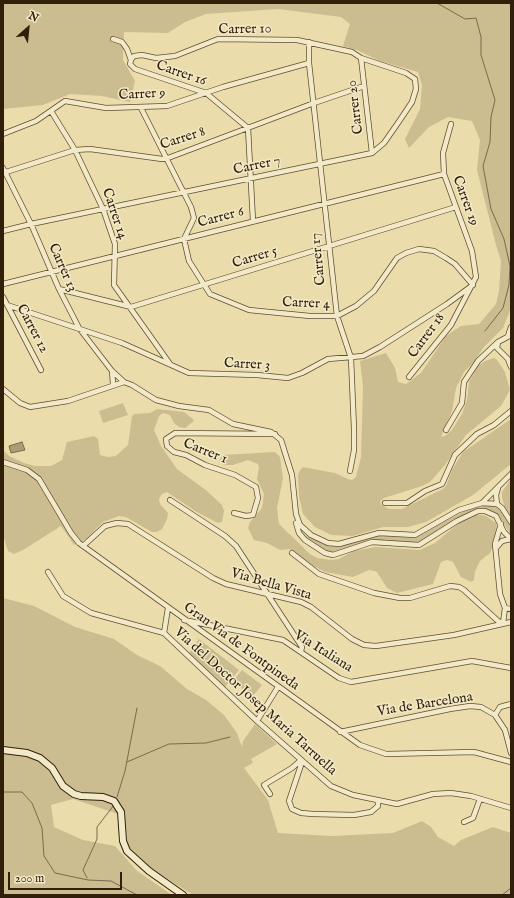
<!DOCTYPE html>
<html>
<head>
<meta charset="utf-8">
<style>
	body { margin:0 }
	#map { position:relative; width:514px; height:898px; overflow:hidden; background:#ebddab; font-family:"IM FELL English",serif }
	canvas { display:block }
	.frame { position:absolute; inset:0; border:4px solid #311f0a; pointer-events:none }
	.north { position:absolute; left:8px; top:8px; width:40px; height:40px; -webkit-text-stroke:3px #f2e9c8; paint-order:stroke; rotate:27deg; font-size:11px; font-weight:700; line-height:16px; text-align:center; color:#311f0a }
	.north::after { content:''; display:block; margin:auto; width:14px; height:18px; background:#311f0a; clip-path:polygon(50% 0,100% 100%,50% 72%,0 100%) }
	.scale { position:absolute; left:8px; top:872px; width:114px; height:18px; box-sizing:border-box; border:2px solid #311f0a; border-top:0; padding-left:5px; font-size:12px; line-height:14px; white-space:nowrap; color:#311f0a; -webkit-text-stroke:3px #f2e9c8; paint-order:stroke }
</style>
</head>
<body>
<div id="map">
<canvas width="514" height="898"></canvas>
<div class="frame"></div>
<div class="north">N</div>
<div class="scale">200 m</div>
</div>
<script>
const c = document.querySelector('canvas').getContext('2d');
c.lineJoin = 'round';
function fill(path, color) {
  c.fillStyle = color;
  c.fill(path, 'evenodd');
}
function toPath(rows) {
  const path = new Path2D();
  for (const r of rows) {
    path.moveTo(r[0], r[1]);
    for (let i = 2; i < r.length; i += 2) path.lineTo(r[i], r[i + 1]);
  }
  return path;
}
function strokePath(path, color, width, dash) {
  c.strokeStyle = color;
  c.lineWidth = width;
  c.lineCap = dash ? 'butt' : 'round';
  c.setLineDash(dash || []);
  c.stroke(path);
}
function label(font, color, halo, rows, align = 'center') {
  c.font = font + ' "IM FELL English",serif';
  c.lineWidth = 3;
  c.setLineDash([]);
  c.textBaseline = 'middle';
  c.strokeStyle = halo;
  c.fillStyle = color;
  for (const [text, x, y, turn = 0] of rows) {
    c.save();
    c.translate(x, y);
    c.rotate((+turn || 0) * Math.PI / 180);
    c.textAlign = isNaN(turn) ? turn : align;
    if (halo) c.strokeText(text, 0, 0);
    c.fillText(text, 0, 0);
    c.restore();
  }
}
const green = toPath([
	[3,3,511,3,511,308,503,328,484,347,474,362,464,372,456,388,452,411,441,437,445,436,452,430,462,414,467,400,469,382,478,366,485,361,494,358,497,360,505,372,510,390,501,406,466,435,445,465,430,482,422,486,384,498,380,501,381,505,389,509,402,509,443,489,446,486,452,470,463,452,511,419,511,464,473,495,426,522,408,527,383,527,353,536,331,535,315,527,303,514,299,497,298,475,300,470,303,467,335,473,348,479,352,480,356,477,361,457,363,387,360,361,386,353,395,368,398,382,406,384,421,373,446,336,461,326,479,324,496,304,499,291,501,261,496,245,477,170,480,140,472,121,448,117,429,127,409,148,405,139,420,109,422,85,418,72,380,61,357,50,343,46,350,24,341,17,278,9,206,14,185,22,168,33,124,32,123,60,135,81,130,102,102,96,70,94,43,105,3,109],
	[123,403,128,415,103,423,99,411],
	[157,409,184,412,193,419,194,421,185,428,179,427,174,423,170,415,163,413,159,416,154,430,161,446,177,469,207,491,222,505,224,511,222,522,218,523,195,511,167,492,162,494,159,499,160,504,168,513,167,519,162,529,157,532,152,532,126,517,119,516,103,522,86,539,74,545,61,526,23,550,14,554,8,551,3,535,3,450,9,456,24,463,35,466,51,466,62,460,67,442,94,436,98,439,100,455,108,457,116,456,128,445,132,416,134,414,150,413],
	[275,452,280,457,283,478,277,508,279,524,310,554,317,558,331,560,339,559,353,551,376,547,420,550,435,543,466,517,475,514,486,516,496,523,497,530,493,547,490,553,480,561,475,571,474,580,471,582,461,577,453,562,447,560,441,562,433,584,397,593,387,588,377,572,374,571,369,570,353,577,325,572,312,565,290,549,280,550,267,543,254,540,248,528,250,522,262,508,264,494,257,479,259,467,258,464,248,460,233,465,224,465,219,461,222,455],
	[511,479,511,517,505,509,502,497,502,492],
	[489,505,501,509,511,525,511,535,498,515,485,508,462,516,419,542,375,541,329,553,307,539,306,536,324,544,337,547,379,535,412,538,417,537,468,509],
	[3,598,34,606,75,627,114,639,137,655,160,666,187,689,206,700,224,715,237,733,242,747,243,741,255,724,277,744,251,759,253,763,244,768,268,800,278,833,332,836,393,833,422,821,431,827,438,837,454,846,461,840,493,827,511,833,511,895,193,895,155,871,128,846,124,816,73,799,51,805,54,827,83,840,115,846,137,871,172,895,3,895],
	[199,639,239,670,225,687,189,653],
	[242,670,262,685,252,697,233,681]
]);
const water = toPath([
	[22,442,25,450,11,453,9,446,22,442]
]);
const stream = toPath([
	[437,3,465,19,476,18,481,37,481,55,495,100,491,117,490,142,483,166,491,209,504,239,510,266,509,285,503,308,485,331],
	[127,762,169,744,206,743,230,737],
	[3,792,22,792,32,803,42,828,44,856,55,873,88,880,111,881,137,895],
	[117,797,125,771,137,708],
	[87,878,83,870,97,839,97,827,114,805],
	[502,895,511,888]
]);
const minor = toPath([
	[113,39,122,42,127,49,131,60,130,64,135,69,206,93,248,128,253,221],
	[309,42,309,63,337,316,351,358,354,429,354,450,350,471],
	[361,58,372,153],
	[141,108,191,207,194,218,184,239,189,261,210,294,249,310,310,316,337,316,356,306,374,291,397,258,406,253,419,249,434,251,446,258,455,264,473,285],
	[51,111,75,150,103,209,115,244,114,285,170,364],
	[3,134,36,121,65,101,106,108,167,106,223,87,309,63],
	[3,168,31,224,59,289,79,328,112,371,124,382],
	[3,173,75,150,90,149,162,159,168,158,314,103,364,86],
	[3,231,31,224,372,153,384,143,400,120,412,102,416,89,415,79,406,73,361,58,352,52,297,40,218,39,175,56,156,58,142,55,134,56,131,60],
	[3,284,444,174],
	[59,289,131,307,456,207],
	[3,297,41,370],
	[7,305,122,343,189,373,257,375,288,378,302,373,328,359,363,356,380,347,447,304,473,285],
	[508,336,511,327],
	[498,342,497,348,508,359,511,367],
	[112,371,113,384],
	[409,377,451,325,476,277,472,251,444,174,443,153,451,124],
	[3,389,20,403,30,407,68,401,124,382,132,385,156,400,179,406,209,410,233,424,271,432,281,440,292,475,296,514,300,525,311,535,328,543,339,544,379,533,415,535,459,510,482,503,497,504,502,508,511,522],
	[446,430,462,403,464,382,478,361,498,342,511,335],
	[3,462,27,470,39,479,71,533,79,543,360,745,386,754,474,752,511,762],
	[170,500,225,536,236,546,302,647,301,651],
	[385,503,407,503,425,491,442,484,455,455,477,434,494,425,511,411],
	[482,503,511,474],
	[497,504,496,495,498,488],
	[234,513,246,516,253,515,258,498,256,487,235,475,205,465,186,455,174,452,167,446,166,439,175,433,275,434],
	[296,523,299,533,305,540,325,553,333,555,372,542,419,545,457,521,478,511,485,511,496,516,504,532,511,539],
	[501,524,495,544,500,594,505,608],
	[83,546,105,526,117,523,128,524,213,578,226,584,301,602,311,607,352,639,364,645,376,646,454,635,511,622],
	[496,548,502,541,511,539],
	[292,553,319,574,374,593,400,598,410,598,450,586,459,587,464,590,498,621,503,623,505,608,511,609],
	[48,572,63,596,91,613,164,633,257,721,331,786,353,795,397,804,433,794,451,793,471,796,511,808],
	[184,620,283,640,339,678,351,682,472,661,511,668],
	[164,633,168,608],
	[495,715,500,707,511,704],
	[257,721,278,687],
	[340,732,450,709,470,706,481,707,495,715,505,730,511,753],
	[302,762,289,801,292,809,301,813,313,814,354,815,371,812,378,806,378,801],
	[270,794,264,785,292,768,301,760],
	[464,822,473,818,480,799]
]);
const secondary = toPath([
	[3,750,27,753,40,758,52,768,63,786,74,794,81,796,103,797,114,801,121,812,123,841,127,851,149,871,183,895]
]);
const streetNames = [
	["Carrer 10",245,30,-1],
	["Carrer 16",181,74,19],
	["Carrer 9",142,95,-3],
	["Carrer 20",356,107,-97],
	["Carrer 8",183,139,-18],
	["Carrer 7",257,166,-12],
	["Carrer 19",465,201,70],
	["Carrer 14",114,214,71],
	["Carrer 6",221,218,-15],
	["Carrer 5",255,258,-17],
	["Carrer 17",319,259,-96],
	["Carrer 13",62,268,66],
	["Carrer 4",306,304,2],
	["Carrer 12",32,329,62],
	["Carrer 18",427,336,-54],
	["Carrer 3",247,365,3],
	["Carrer 1",205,452,22],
	["Via Bella Vista",271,585,16],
	["Gran Via de Fontpineda",241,647,36],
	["Via Italiana",323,652,32],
	["Via del Doctor Josep Maria Tarruella",255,702,42],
	["Via de Barcelona",425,705,-9]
];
fill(green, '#cbbd90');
fill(water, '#ac9c74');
strokePath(water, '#7b6a4a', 1);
strokePath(stream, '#7b6a4a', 1);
strokePath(minor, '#604e32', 6);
strokePath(secondary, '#311f0a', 8);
strokePath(minor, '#f2e9c8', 4.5);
strokePath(secondary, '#f2e9c8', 6);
label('14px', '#311f0a', '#f2e9c8', streetNames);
</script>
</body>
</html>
